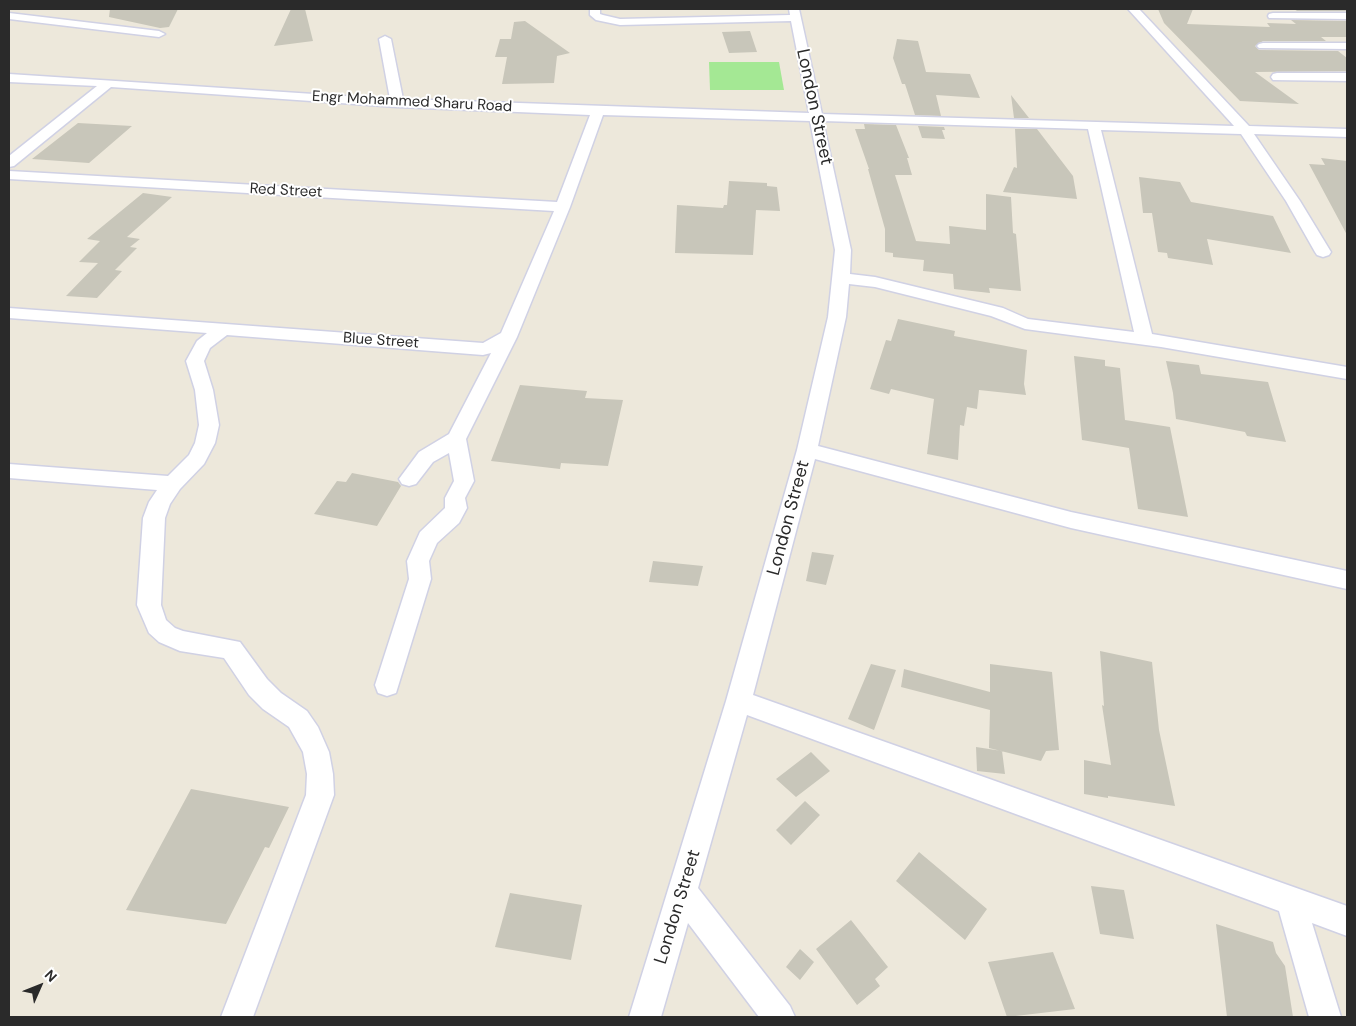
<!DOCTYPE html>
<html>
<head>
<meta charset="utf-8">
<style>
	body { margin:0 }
	#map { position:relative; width:1356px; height:1026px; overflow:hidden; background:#ede8db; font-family:"DM Sans",sans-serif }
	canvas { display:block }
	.frame { position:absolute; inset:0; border:10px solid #2a2a2a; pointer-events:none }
	.north { position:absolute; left:15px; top:961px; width:50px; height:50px; -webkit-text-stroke:4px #fff; paint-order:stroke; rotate:46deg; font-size:14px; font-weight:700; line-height:20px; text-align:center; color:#2a2a2a }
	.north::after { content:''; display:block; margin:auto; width:18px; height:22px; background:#2a2a2a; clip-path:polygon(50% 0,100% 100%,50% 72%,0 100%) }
</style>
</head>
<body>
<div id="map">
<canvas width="1356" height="1026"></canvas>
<div class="frame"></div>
<div class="north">N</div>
</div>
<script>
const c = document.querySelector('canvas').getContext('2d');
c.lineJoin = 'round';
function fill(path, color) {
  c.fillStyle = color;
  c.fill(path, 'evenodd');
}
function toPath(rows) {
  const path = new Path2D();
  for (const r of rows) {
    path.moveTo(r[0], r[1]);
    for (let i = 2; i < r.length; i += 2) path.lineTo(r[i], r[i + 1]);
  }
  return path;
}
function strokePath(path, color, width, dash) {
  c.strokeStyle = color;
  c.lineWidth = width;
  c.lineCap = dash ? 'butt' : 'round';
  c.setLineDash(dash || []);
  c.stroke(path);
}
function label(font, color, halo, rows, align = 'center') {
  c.font = font + ' "DM Sans",sans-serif';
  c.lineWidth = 4;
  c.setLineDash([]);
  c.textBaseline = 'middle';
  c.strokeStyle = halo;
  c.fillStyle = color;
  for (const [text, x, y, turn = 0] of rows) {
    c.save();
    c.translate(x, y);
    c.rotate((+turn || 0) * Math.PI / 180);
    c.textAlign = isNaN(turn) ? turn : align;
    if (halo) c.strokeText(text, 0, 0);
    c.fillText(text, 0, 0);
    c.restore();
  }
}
const green = toPath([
	[709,62,779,62,784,90,710,90]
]);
const building = toPath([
	[110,9,178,9,169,27,160,28,109,17],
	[291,9,305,9,313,41,274,46],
	[1158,9,1193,9,1187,24,1270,27,1267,23,1296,24,1291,20,1347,21,1347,37,1321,37,1326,41,1263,41,1255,46,1259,50,1338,51,1347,58,1347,71,1255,72,1299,104,1240,101,1164,23],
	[1294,9,1347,9,1347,11,1297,11],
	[525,21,570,53,557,56,554,83,502,84,507,57,495,57,500,39,511,39,514,22],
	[750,31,757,52,729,53,722,32],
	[897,39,918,41,926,72,970,74,980,98,936,95,941,116,915,115,905,84,902,84,893,58],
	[1011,95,1029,118,1014,118],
	[78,123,132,126,89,163,32,159],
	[864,124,896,125,909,158,907,158,912,175,895,175,916,241,950,244,949,226,986,230,986,194,1011,197,1013,233,1016,234,1021,291,989,288,990,293,954,289,953,274,923,271,924,260,893,257,893,253,885,252,885,229,868,169,869,169,855,129,865,129],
	[918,126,944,127,945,130,942,130,945,139,922,138],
	[1015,129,1037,129,1073,176,1077,199,1003,192,1014,167,1017,168],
	[1321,158,1347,161,1347,235,1309,164,1325,165],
	[1139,177,1180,182,1191,202,1273,216,1291,253,1207,239,1213,265,1168,258,1167,253,1158,252,1152,213,1143,213],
	[729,181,767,183,767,186,777,187,780,211,756,210,753,255,675,253,677,205,723,208,724,205,727,205],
	[143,193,172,197,127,237,140,239,130,247,137,248,115,270,122,271,97,298,66,296,98,263,79,262,100,241,87,239],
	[898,319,955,331,954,336,1027,350,1024,384,1026,395,979,390,977,409,967,407,964,426,960,425,958,460,927,454,934,399,891,389,889,394,870,389,886,340,891,341],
	[1074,356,1105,360,1105,366,1120,368,1125,420,1170,427,1188,517,1138,509,1129,448,1082,440],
	[1166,361,1199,365,1201,374,1268,382,1286,442,1247,436,1245,432,1176,419,1173,393],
	[520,385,587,391,585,398,623,400,608,466,561,463,560,469,491,461],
	[352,473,398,482,401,486,377,526,314,514,337,481,346,482],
	[812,552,834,555,826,585,806,581],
	[653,561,703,566,698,586,649,582],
	[1100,651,1152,662,1159,730,1175,806,1108,796,1108,798,1084,794,1084,760,1111,765,1102,705,1104,706],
	[871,664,896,670,874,730,848,719],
	[990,664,1052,672,1059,750,1046,751,1041,761,989,748,990,710,901,687,904,669,990,692],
	[976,747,1002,751,1005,774,977,771],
	[811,752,830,771,796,797,776,779],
	[191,789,289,807,269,848,265,847,226,924,126,910],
	[805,801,820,815,791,845,776,830],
	[919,852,987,909,965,940,896,881],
	[1091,886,1124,890,1134,939,1100,934],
	[510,893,582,905,571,960,495,947],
	[851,920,888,967,875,979,880,986,857,1005,816,949],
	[1216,924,1273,942,1276,953,1285,966,1293,1017,1227,1017],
	[800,949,814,962,800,980,786,967],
	[1053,952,1075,1009,1007,1017,988,962]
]);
const minor = toPath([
	[590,9,600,9,600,14,603,15,620,19,790,15,789,9,799,9,822,114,1234,126,1128,9,1139,9,1249,126,1347,129,1347,137,1254,134,1300,201,1331,252,1329,255,1323,257,1317,255,1315,252,1286,201,1241,134,1101,130,1152,334,1347,367,1347,379,1161,347,1025,329,991,316,875,287,849,284,846,317,818,446,1071,512,1347,571,1347,589,1071,528,815,459,753,695,1347,906,1347,936,1312,923,1341,1017,1309,1017,1279,911,747,715,698,888,790,1006,795,1017,759,1017,688,923,661,1017,629,1017,726,701,797,450,828,317,835,250,810,121,603,115,570,207,517,337,466,439,474,481,465,498,467,508,459,523,437,543,429,561,431,579,396,693,387,696,378,693,375,685,409,579,407,561,420,532,445,508,445,498,454,481,449,453,433,462,416,484,409,486,402,484,399,479,419,452,449,434,491,353,483,355,227,335,210,348,204,361,213,390,219,425,215,443,204,464,180,489,170,504,165,518,161,605,166,620,175,628,183,631,240,642,267,679,281,693,307,711,318,727,329,752,333,774,334,795,253,1017,221,1017,306,795,307,774,303,752,289,727,263,709,249,695,224,658,180,651,159,642,149,633,137,605,143,518,149,502,157,490,9,478,9,464,168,476,189,455,195,443,199,425,195,390,186,361,197,341,207,333,9,318,9,308,483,343,501,333,554,211,9,179,9,171,557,202,590,115,397,107,111,87,14,166,9,167,9,156,97,86,9,82,9,74,390,99,379,39,385,36,391,39,403,99,809,113,791,21,620,25,596,20,590,15,590,9],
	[823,121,1088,129,1134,332,1028,319,1003,308,875,277,850,274,851,250,823,121],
	[9,13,159,31,165,34,159,37,9,19,9,13],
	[1273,13,1347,13,1347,19,1269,18,1268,16,1269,14,1273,13],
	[1263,43,1347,43,1347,49,1259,48,1257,46,1259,44,1263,43],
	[1277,73,1347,73,1347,81,1273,80,1271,77,1273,74,1277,73]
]);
const farStreetnames = [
	["Engr Mohammed Sharu Road",412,102,3],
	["Red Street",286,191,3],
	["Blue Street",381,341,4]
];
const streetNames = [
	["London Street",814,107,78],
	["London Street",789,518,-75],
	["London Street",678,907,-73]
];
fill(green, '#a4e894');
fill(building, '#c8c6ba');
strokePath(minor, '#d0d1e4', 3);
fill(minor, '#fff');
label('15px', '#2a2a2a', '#fff', farStreetnames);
label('18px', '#2a2a2a', '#fff', streetNames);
</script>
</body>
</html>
